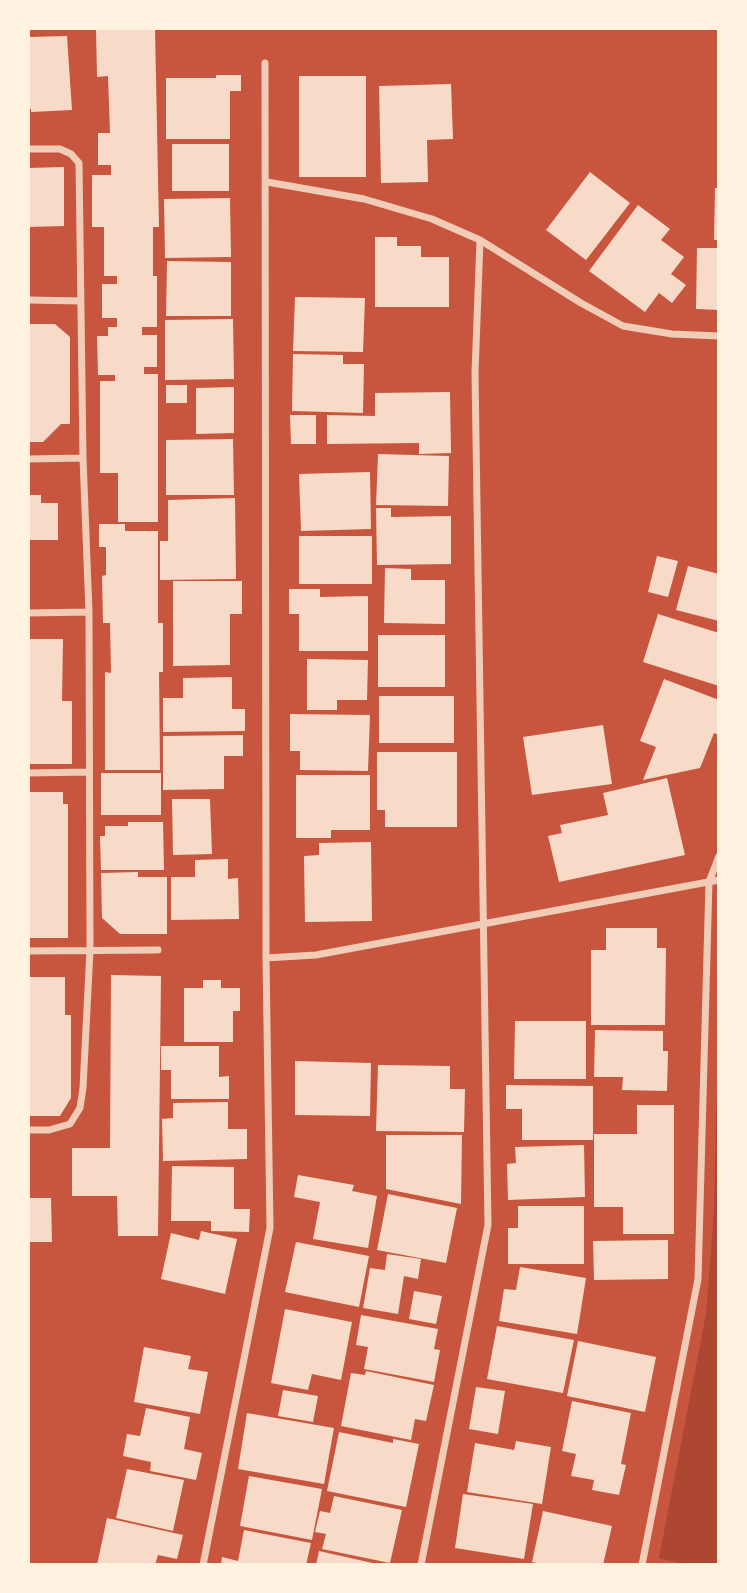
<!DOCTYPE html>
<html>
<head>
<meta charset="utf-8">
<style>
	body { margin:0 }
	#map { position:relative; width:747px; height:1593px; overflow:hidden; background:#c8553d; font-family:Lato,sans-serif }
	canvas { display:block }
	.frame { position:absolute; inset:0; border:30px solid #fff3e0; pointer-events:none }
</style>
</head>
<body>
<div id="map">
<canvas width="747" height="1593"></canvas>
<div class="frame"></div>
</div>
<script>
const c = document.querySelector('canvas').getContext('2d');
c.lineJoin = 'round';
function fill(path, color) {
  c.fillStyle = color;
  c.fill(path, 'evenodd');
}
function toPath(rows) {
  const path = new Path2D();
  for (const r of rows) {
    path.moveTo(r[0], r[1]);
    for (let i = 2; i < r.length; i += 2) path.lineTo(r[i], r[i + 1]);
  }
  return path;
}
function strokePath(path, color, width, dash) {
  c.strokeStyle = color;
  c.lineWidth = width;
  c.lineCap = dash ? 'butt' : 'round';
  c.setLineDash(dash || []);
  c.stroke(path);
}
const green = toPath([
	[719,1001,719,1565,687,1565,659,1558,706,1314,714,1212]
]);
const building = toPath([
	[96,28,155,28,159,227,153,227,153,276,157,276,157,327,142,327,142,335,157,335,157,367,144,367,144,374,158,374,158,522,118,522,118,473,100,473,100,381,115,381,115,375,98,375,97,336,108,336,108,327,117,327,117,318,102,318,102,284,117,284,117,276,104,276,104,227,92,227,92,175,111,175,111,165,98,165,98,133,110,133,108,76,97,77],
	[67,36,72,110,31,112,31,109,28,109,28,37],
	[216,75,241,75,241,91,230,91,230,139,166,139,166,78,216,78],
	[299,76,366,76,366,177,299,177],
	[451,84,453,139,427,140,428,182,381,183,379,86],
	[172,144,229,144,229,191,172,191],
	[64,167,64,226,28,227,28,168],
	[590,172,630,203,586,260,546,230],
	[715,188,719,188,719,240,714,240],
	[230,198,231,257,165,258,164,199],
	[638,205,670,229,661,240,684,257,671,274,686,285,672,303,659,293,645,312,589,271],
	[375,237,397,237,397,246,421,246,421,257,449,257,449,307,375,307],
	[697,248,719,248,719,310,696,309],
	[167,261,231,262,231,316,166,316],
	[295,297,365,298,363,352,293,351],
	[233,319,234,379,165,380,165,320],
	[28,324,55,324,70,337,70,424,61,424,43,442,28,442],
	[293,354,343,355,343,364,364,364,363,413,292,411],
	[166,385,187,385,187,403,166,403],
	[234,387,234,433,196,434,196,388],
	[450,392,451,453,419,454,419,443,327,444,327,415,375,416,375,393],
	[290,415,316,415,316,444,291,444],
	[233,439,234,495,166,495,166,440],
	[378,454,449,456,448,506,376,505],
	[370,472,371,529,301,531,299,474],
	[28,495,41,495,41,503,58,503,58,540,28,540],
	[235,498,236,579,160,580,160,541,168,541,168,500],
	[376,508,391,508,391,517,451,516,451,564,377,565],
	[99,524,125,524,125,531,158,531,158,623,163,623,163,672,159,672,160,770,105,770,105,672,111,673,110,623,103,623,102,576,106,575,106,547,99,547],
	[299,536,372,536,372,584,299,584],
	[657,556,678,561,668,597,648,592],
	[688,566,719,574,719,621,676,610],
	[385,568,411,569,411,580,445,580,445,624,384,623],
	[173,581,242,581,242,614,230,614,230,665,173,666],
	[289,589,320,589,320,597,368,596,368,651,299,651,299,614,289,614],
	[658,614,719,633,719,686,643,662],
	[378,635,445,635,445,687,378,687],
	[28,639,63,639,62,701,72,701,72,764,28,764],
	[307,659,368,660,367,700,337,700,337,710,307,710],
	[232,677,232,709,245,709,245,731,163,732,163,698,183,698,183,678],
	[664,679,719,700,719,735,714,733,700,768,643,780,656,747,640,741],
	[379,696,454,696,454,743,379,743],
	[290,714,370,715,368,771,300,770,300,751,290,751],
	[603,725,612,784,532,795,523,737],
	[243,735,243,756,224,756,224,789,163,790,163,736],
	[377,752,457,752,457,827,385,827,385,810,377,810],
	[101,773,161,773,161,815,101,815],
	[296,775,370,775,370,830,331,830,331,838,296,838],
	[667,778,685,855,559,882,548,836,562,833,560,825,608,815,603,793],
	[28,792,63,792,63,804,68,804,68,938,28,938],
	[172,799,210,799,212,854,173,855],
	[128,822,163,822,164,870,101,870,100,836,105,836,105,826,128,826],
	[371,842,372,921,305,922,304,856,319,855,319,843],
	[228,859,228,879,238,878,239,919,171,920,171,877,195,877,195,860],
	[138,872,138,877,167,877,167,934,120,934,102,918,101,873],
	[606,928,657,928,657,948,666,948,665,1025,591,1025,591,950,606,950],
	[111,975,161,976,158,1236,118,1236,117,1196,72,1196,72,1148,110,1148],
	[28,977,65,977,65,1015,71,1015,71,1098,60,1116,28,1116],
	[203,980,221,980,221,988,240,988,240,1011,233,1011,233,1042,184,1042,184,988,203,988],
	[515,1021,586,1021,586,1079,514,1079],
	[595,1030,663,1031,663,1051,668,1051,667,1091,622,1090,623,1077,594,1077],
	[161,1046,219,1046,219,1077,229,1076,229,1099,171,1099,171,1070,161,1070],
	[295,1061,371,1063,370,1116,295,1115],
	[378,1065,450,1066,450,1089,465,1089,464,1132,376,1131],
	[506,1085,593,1086,593,1140,522,1140,522,1109,506,1109],
	[228,1102,228,1129,247,1129,247,1159,163,1161,162,1119,173,1118,173,1103],
	[637,1105,674,1105,674,1234,623,1234,623,1207,594,1207,594,1134,637,1134],
	[386,1135,462,1135,461,1204,386,1189],
	[584,1145,585,1197,508,1200,507,1164,516,1163,515,1147],
	[172,1166,234,1167,234,1209,250,1209,249,1232,211,1231,211,1221,171,1221],
	[298,1175,354,1185,352,1191,377,1196,368,1248,313,1239,320,1202,294,1197],
	[388,1194,457,1208,446,1263,377,1250],
	[28,1198,51,1198,52,1242,28,1242],
	[518,1206,584,1206,584,1264,508,1264,508,1228,518,1228],
	[201,1231,237,1239,225,1294,161,1279,171,1233,199,1240],
	[668,1240,668,1279,594,1280,593,1241],
	[296,1242,369,1256,359,1307,285,1292],
	[387,1254,421,1259,418,1279,404,1276,398,1314,363,1308,370,1268,385,1270],
	[520,1267,586,1278,577,1334,499,1321,504,1289,516,1290],
	[414,1291,442,1296,436,1324,409,1319],
	[285,1309,352,1322,341,1380,312,1374,308,1390,271,1383],
	[361,1315,438,1329,434,1349,440,1350,434,1382,364,1369,368,1347,356,1345],
	[497,1326,574,1340,563,1393,487,1379],
	[578,1341,656,1357,645,1412,567,1396],
	[144,1347,191,1356,188,1369,208,1372,200,1414,134,1402],
	[366,1371,434,1385,426,1421,415,1419,411,1440,341,1426,351,1373,365,1375],
	[476,1387,505,1391,498,1434,469,1429],
	[283,1390,318,1396,313,1422,278,1416],
	[572,1401,631,1413,621,1464,626,1465,619,1495,592,1490,594,1480,571,1476,576,1454,562,1451],
	[146,1408,190,1417,184,1449,202,1453,196,1480,150,1471,151,1462,123,1456,127,1434,140,1436],
	[247,1413,334,1428,324,1484,238,1469],
	[339,1432,393,1443,393,1439,419,1444,406,1507,327,1491],
	[516,1441,551,1447,542,1504,467,1492,475,1443,514,1450],
	[127,1469,184,1480,173,1531,116,1518],
	[249,1476,322,1489,312,1540,240,1526],
	[463,1494,533,1504,524,1559,455,1548],
	[334,1496,402,1510,390,1563,322,1549,326,1534,315,1532,320,1511,330,1513],
	[543,1511,612,1526,603,1565,547,1565,532,1562],
	[107,1518,183,1535,177,1559,158,1555,155,1565,97,1565],
	[244,1530,311,1543,306,1565,221,1565,222,1557,238,1561],
	[319,1551,377,1564,377,1565,316,1565]
]);
const minor = toPath([
	[28,149,60,149,71,154,79,163,83,458,89,612,90,950,83,1088,80,1108,70,1124,49,1130,28,1130],
	[267,182,364,199,432,219,480,240,581,303,623,326,672,334,719,336],
	[28,300,81,301],
	[28,459,83,458],
	[28,613,89,612],
	[28,773,88,772],
	[28,951,158,950],
	[266,958,316,955,719,880],
	[203,1565,270,1228,266,958,265,63],
	[421,1565,488,1225,475,373,480,240],
	[642,1565,698,1279,709,882,719,856]
]);
fill(green, '#ae4732');
fill(building, '#f7dbc8');
strokePath(minor, '#f1ccb7', 7);
</script>
</body>
</html>
